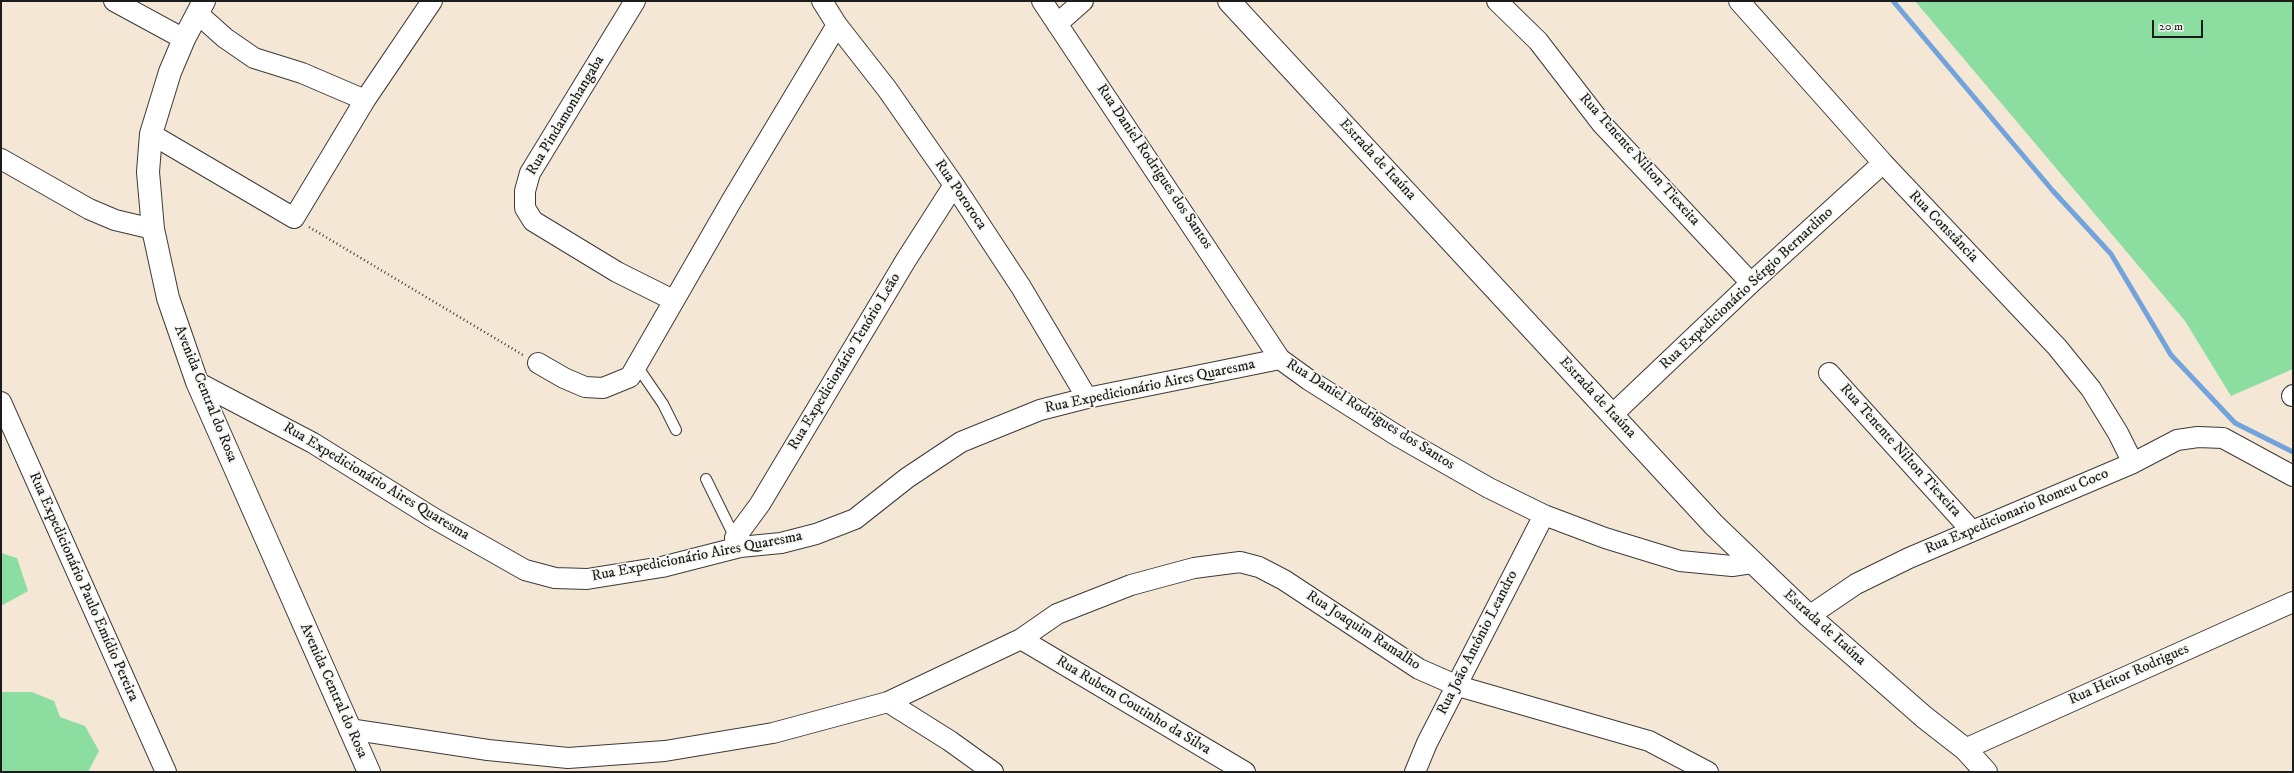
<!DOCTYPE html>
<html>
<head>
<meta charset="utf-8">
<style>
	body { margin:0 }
	#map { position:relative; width:2294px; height:773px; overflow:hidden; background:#f5e7d5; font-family:"IM FELL DW Pica",serif }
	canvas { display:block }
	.frame { position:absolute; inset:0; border:2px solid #1c1c1c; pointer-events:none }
	.scale { position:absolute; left:2152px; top:20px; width:51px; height:18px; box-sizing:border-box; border:2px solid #1c1c1c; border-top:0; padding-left:5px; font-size:12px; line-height:14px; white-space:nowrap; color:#1c1c1c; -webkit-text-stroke:3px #f6f6f2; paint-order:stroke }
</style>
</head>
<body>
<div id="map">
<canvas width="2294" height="773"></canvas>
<div class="frame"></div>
<div class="scale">20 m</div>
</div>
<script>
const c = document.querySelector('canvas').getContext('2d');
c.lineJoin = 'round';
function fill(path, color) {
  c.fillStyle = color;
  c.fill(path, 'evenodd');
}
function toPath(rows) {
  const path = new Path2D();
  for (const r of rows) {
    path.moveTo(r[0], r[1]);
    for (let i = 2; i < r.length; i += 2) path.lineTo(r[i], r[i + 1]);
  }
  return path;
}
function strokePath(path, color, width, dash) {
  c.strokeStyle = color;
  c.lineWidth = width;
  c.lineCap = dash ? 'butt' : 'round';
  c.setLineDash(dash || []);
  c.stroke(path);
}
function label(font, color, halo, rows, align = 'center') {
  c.font = font + ' "IM FELL DW Pica",serif';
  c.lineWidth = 3.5;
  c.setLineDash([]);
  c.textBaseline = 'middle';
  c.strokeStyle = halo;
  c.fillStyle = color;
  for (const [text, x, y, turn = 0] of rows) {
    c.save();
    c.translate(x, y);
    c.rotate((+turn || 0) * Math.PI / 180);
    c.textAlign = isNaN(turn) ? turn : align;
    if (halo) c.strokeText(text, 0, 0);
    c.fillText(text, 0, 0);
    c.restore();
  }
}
const green = toPath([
	[1915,1,2293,1,2293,369,2231,396,2185,321],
	[1,553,17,558,28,591,1,606],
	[1,692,32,692,54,701,60,717,85,726,99,751,88,772,1,772]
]);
const stream = toPath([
	[1893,1,2053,191,2111,254,2171,355,2235,423,2293,452]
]);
const path = toPath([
	[309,227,523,355]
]);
const service = toPath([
	[637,366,663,404,676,430],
	[706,479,736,540]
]);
const minor = toPath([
	[114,1,184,39],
	[635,1,530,173,525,191,525,208,533,221,617,272,673,300],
	[822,1,837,25,887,89,954,185,1021,287,1087,398],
	[1042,1,1280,359,1309,380,1396,435,1489,488,1544,515,1605,538,1680,561,1732,566,1752,563],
	[1497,1,1538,41,1602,124,1751,283],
	[1739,1,1883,163,2057,347,2091,389,2118,433,2133,463],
	[197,13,225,38,254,58,302,73,365,100,432,1],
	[1057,24,1083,1],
	[151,134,294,218,365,100],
	[1,159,89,209,115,220,153,229],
	[538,363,564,378,585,387,603,388,630,377,732,200,837,25],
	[1829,373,1971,530],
	[197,382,313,443,435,519,525,570,555,578,587,579,662,567,740,547,781,543,816,534,855,519,907,478,961,442,1040,410,1087,398,1280,359],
	[2292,396,2293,395],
	[1,402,166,772],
	[1612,415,1751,283,1883,163],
	[735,538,760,504,906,260,954,185],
	[1809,616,1856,584,1909,558,2133,463,2177,440,2198,437,2223,438,2293,476],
	[1021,639,1245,772],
	[888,702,950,741,993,772],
	[349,729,488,750,568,758,665,751,773,733,888,702,1021,639,1057,614,1131,585,1194,568,1240,562,1259,567,1284,580,1419,669,1458,686,1649,741,1708,772],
	[1965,749,2293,602],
	[1415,772,1427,743,1544,515]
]);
const tertiary = toPath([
	[204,1,184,39,170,72,151,134,148,172,153,229,168,298,197,382,369,772],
	[1229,1,1714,525,1809,616,1924,717,1965,749,1986,772]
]);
const streetNames = [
	["Rua Pindamonhangaba",566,116,-59],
	["Estrada de Itaúna",1377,160,47],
	["Rua Tenente Nilton Tiexeita",1639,160,48],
	["Rua Daniel Rodrigues dos Santos",1154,167,56],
	["Rua Pororoca",960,195,56],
	["Rua Constância",1943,227,46],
	["Rua Expedicionário Sérgio Bernardino",1747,289,-43],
	["Rua Expedicionário Tenório Leão",845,362,-59],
	["Rua Expedicionário Aires Quaresma",1150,387,-12],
	["Avenida Central do Rosa",205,394,68],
	["Estrada de Itaúna",1597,398,47],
	["Rua Daniel Rodrigues dos Santos",1370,415,32],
	["Rua Tenente Nilton Tiexeira",1900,451,48],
	["Rua Expedicionário Aires Quaresma",376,482,31],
	["Rua Expedicionario Romeu Coco",2017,512,-23],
	["Rua Expedicionário Aires Quaresma",697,557,-11],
	["Rua Expedicionário Paulo Emídio Pereira",83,587,66],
	["Estrada de Itaúna",1824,628,42],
	["Rua Joaquim Ramalho",1363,631,33],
	["Rua João Antônio Leandro",1478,643,-63],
	["Rua Heitor Rodrigues",2129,675,-24],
	["Avenida Central do Rosa",333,691,66],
	["Rua Rubem Coutinho da Silva",1133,706,31]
];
fill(green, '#8bde9f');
strokePath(stream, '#72a3dc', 5);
strokePath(service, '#3d3a38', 12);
strokePath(minor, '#3d3a38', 22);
strokePath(tertiary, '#3d3a38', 24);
strokePath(path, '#3d3a38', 2.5, [1, 3]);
strokePath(service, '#fff', 10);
strokePath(minor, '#fff', 20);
strokePath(tertiary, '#fff', 22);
label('15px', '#1c1c1c', '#f6f6f2', streetNames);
</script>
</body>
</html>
